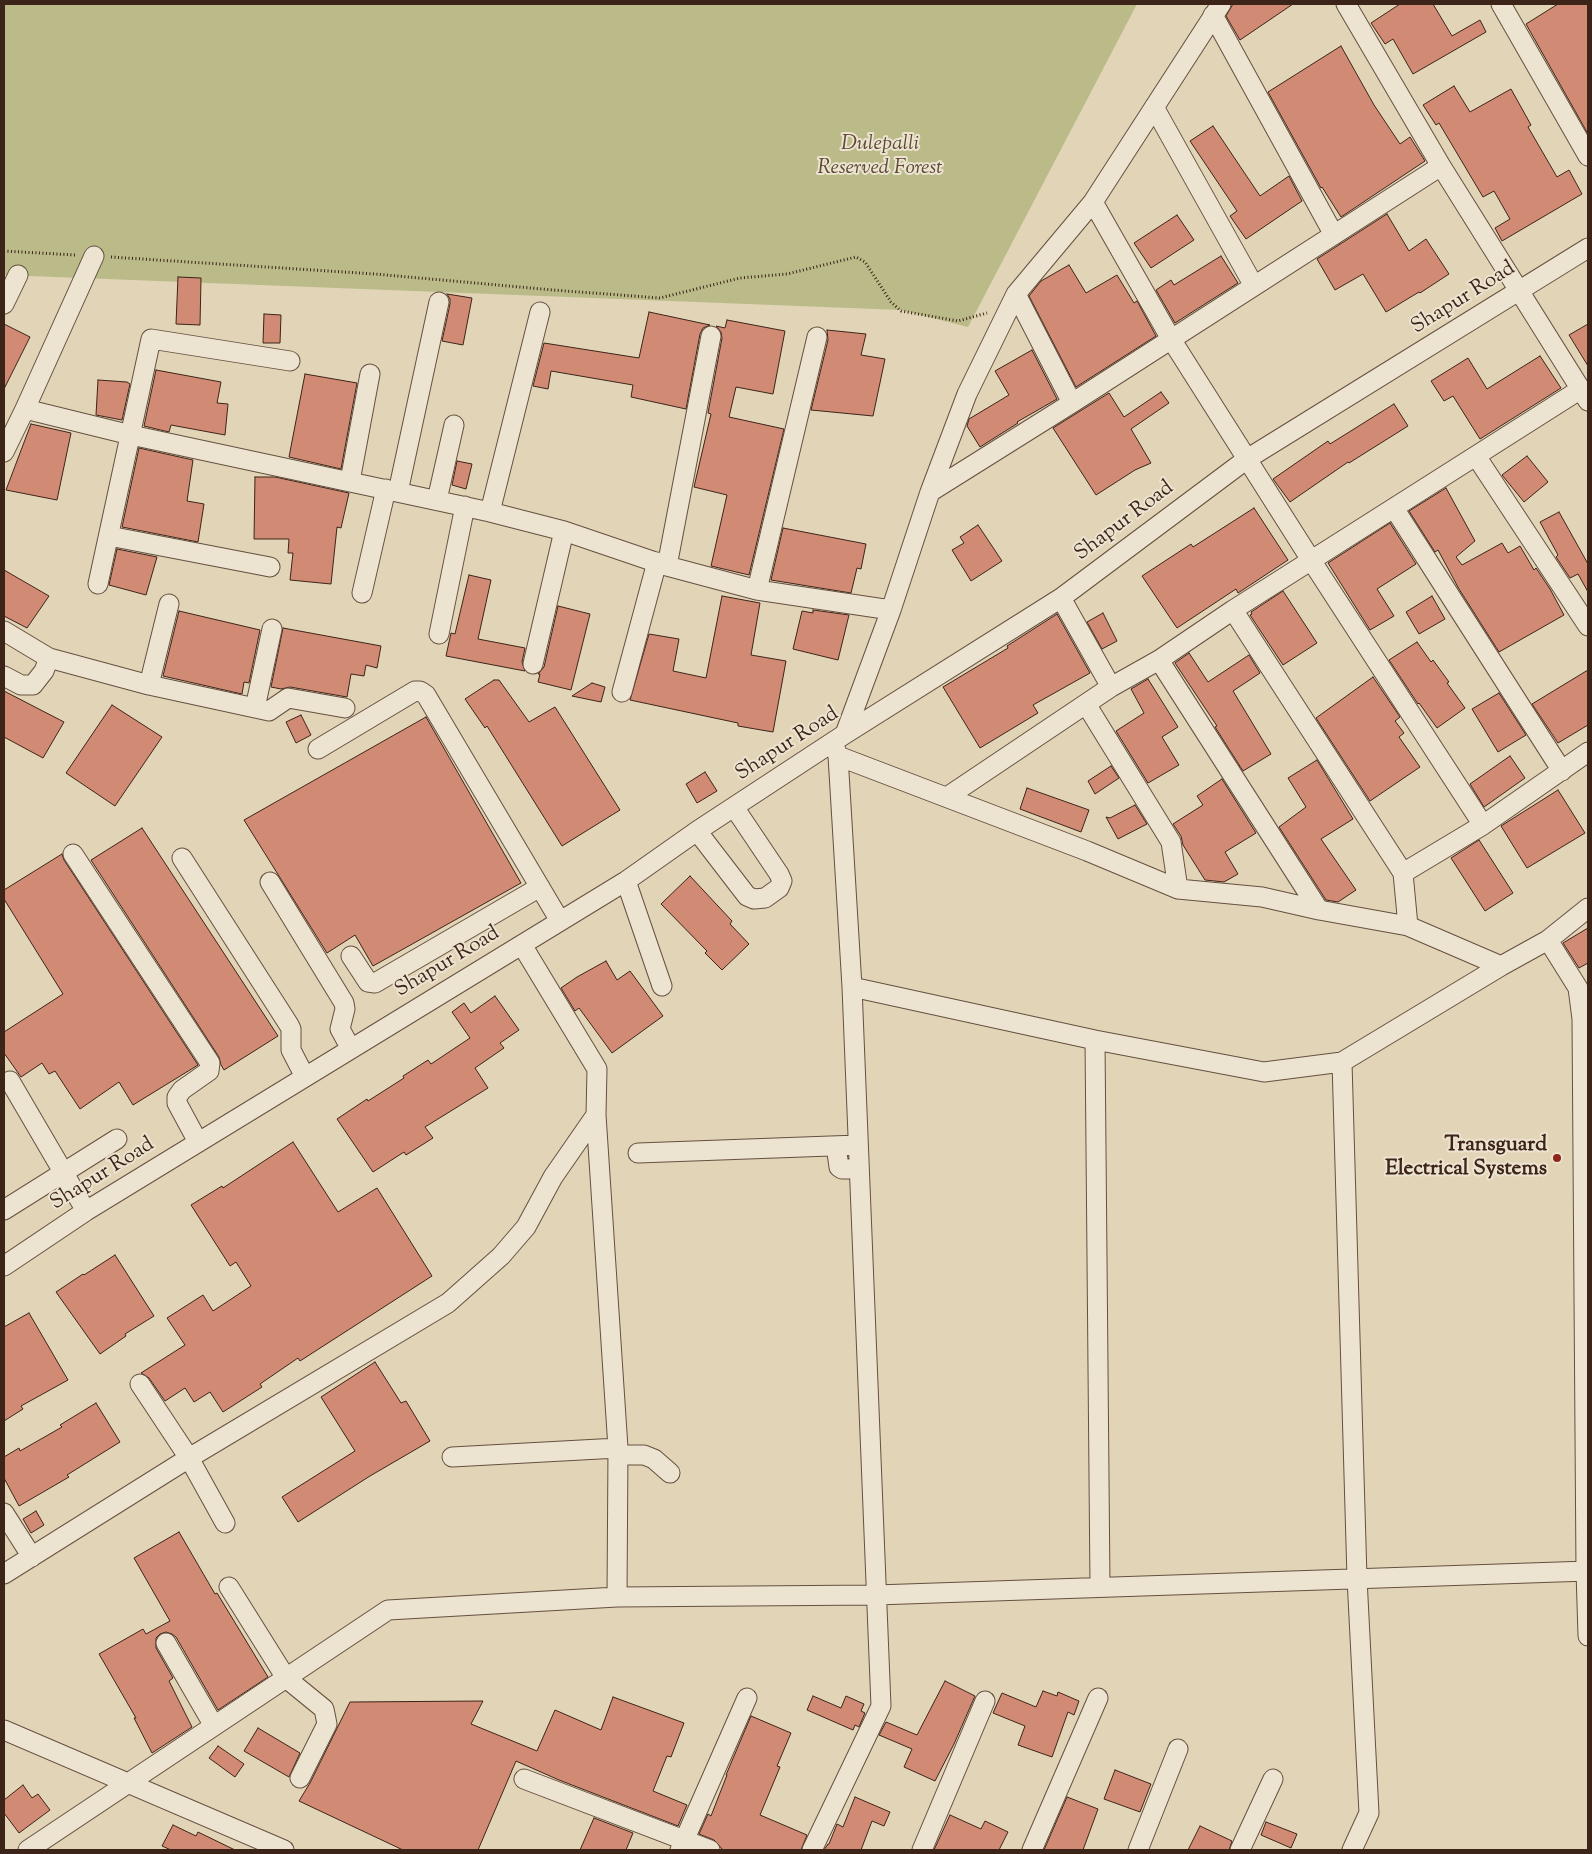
<!DOCTYPE html>
<html>
<head>
<meta charset="utf-8">
<style>
	body { margin:0 }
	#map { position:relative; width:1592px; height:1854px; overflow:hidden; background:#e2d4b6; font-family:"Sorts Mill Goudy",serif }
	canvas { display:block }
	.frame { position:absolute; inset:0; border:5px solid #3d2419; pointer-events:none }
</style>
</head>
<body>
<div id="map">
<canvas width="1592" height="1854"></canvas>
<div class="frame"></div>
</div>
<script>
const c = document.querySelector('canvas').getContext('2d');
c.lineJoin = 'round';
function fill(path, color) {
  c.fillStyle = color;
  c.fill(path, 'evenodd');
}
function toPath(rows) {
  const path = new Path2D();
  for (const r of rows) {
    path.moveTo(r[0], r[1]);
    for (let i = 2; i < r.length; i += 2) path.lineTo(r[i], r[i + 1]);
  }
  return path;
}
function strokePath(path, color, width, dash) {
  c.strokeStyle = color;
  c.lineWidth = width;
  c.lineCap = dash ? 'butt' : 'round';
  c.setLineDash(dash || []);
  c.stroke(path);
}
function label(font, color, halo, rows, align = 'center') {
  c.font = font + ' "Sorts Mill Goudy",serif';
  c.lineWidth = 4;
  c.setLineDash([]);
  c.textBaseline = 'middle';
  c.strokeStyle = halo;
  c.fillStyle = color;
  for (const [text, x, y, turn = 0] of rows) {
    c.save();
    c.translate(x, y);
    c.rotate((+turn || 0) * Math.PI / 180);
    c.textAlign = isNaN(turn) ? turn : align;
    if (halo) c.strokeText(text, 0, 0);
    c.fillText(text, 0, 0);
    c.restore();
  }
}
const green = toPath([
	[4,4,1137,4,968,327,901,310,4,275]
]);
const building = toPath([
	[1233,4,1293,4,1240,40,1226,16,1233,4],
	[1400,4,1433,4,1452,36,1480,20,1486,32,1413,74,1393,39,1385,44,1371,23,1400,4],
	[1558,4,1588,4,1588,134,1526,24,1558,4],
	[1341,46,1374,105,1400,144,1410,137,1425,161,1341,217,1322,187,1321,188,1268,92,1341,46],
	[1454,86,1470,112,1511,89,1531,125,1528,127,1557,177,1569,170,1582,194,1502,241,1495,228,1510,219,1494,191,1483,197,1439,123,1436,125,1423,105,1454,86],
	[1213,126,1260,196,1289,176,1302,201,1246,239,1230,216,1237,211,1190,141,1213,126],
	[1387,214,1409,251,1426,239,1449,274,1420,293,1419,292,1386,312,1363,274,1335,290,1317,259,1387,214],
	[1177,215,1194,240,1151,268,1134,243,1177,215],
	[1221,256,1238,283,1175,323,1156,290,1171,280,1174,285,1221,256],
	[1069,265,1086,293,1117,275,1134,303,1137,301,1156,336,1076,387,1029,296,1041,281,1069,265],
	[178,277,201,278,200,325,176,324,178,277],
	[447,294,472,298,463,345,442,341,450,304,450,299,447,294],
	[649,312,710,325,703,328,700,334,686,409,631,397,633,385,551,371,548,389,533,386,544,343,639,358,649,312],
	[264,314,281,315,280,343,263,343,264,314],
	[727,320,785,331,773,394,736,387,729,417,784,429,749,575,711,566,727,495,694,487,711,414,708,413,722,338,721,332,716,326,725,328,727,320],
	[4,324,30,337,4,389,4,324],
	[1588,324,1588,366,1569,335,1588,324],
	[827,330,866,334,861,355,885,359,873,416,811,410,828,340,827,330],
	[1032,350,1057,399,1017,422,1018,423,980,447,967,426,969,419,1009,395,995,371,1032,350],
	[1540,356,1561,388,1480,439,1453,396,1444,401,1431,381,1468,358,1487,389,1540,356],
	[156,370,221,382,217,403,228,404,225,435,171,425,169,432,144,426,156,370],
	[305,374,357,383,341,469,289,457,305,374],
	[98,380,127,382,130,384,122,420,96,415,98,380],
	[1161,392,1169,403,1131,429,1151,463,1135,470,1096,495,1053,428,1109,393,1124,417,1161,392],
	[1394,404,1408,426,1349,463,1348,462,1290,502,1273,479,1328,441,1330,444,1394,404],
	[31,424,71,433,57,500,6,490,31,424],
	[139,448,193,460,187,501,204,504,198,542,122,527,139,448],
	[1527,456,1548,482,1524,502,1502,475,1527,456],
	[457,461,472,464,466,489,452,485,457,461],
	[255,477,275,477,349,493,341,528,337,527,331,584,290,580,293,553,288,553,289,539,254,539,255,477],
	[1446,488,1475,541,1456,557,1462,565,1502,543,1508,553,1520,546,1534,570,1536,568,1550,589,1564,615,1499,652,1459,589,1438,550,1435,552,1409,511,1446,488],
	[1254,508,1288,560,1238,593,1236,589,1177,628,1142,576,1191,544,1193,547,1254,508],
	[1559,512,1588,564,1588,592,1578,574,1570,578,1556,557,1558,555,1540,522,1559,512],
	[1390,523,1416,564,1377,589,1394,616,1370,630,1328,563,1390,523],
	[978,525,1002,561,971,581,952,550,964,543,960,537,978,525],
	[783,528,866,544,861,569,857,568,851,593,771,580,783,528],
	[117,549,157,557,146,595,109,585,117,549],
	[4,570,49,596,27,628,4,616,4,570],
	[469,575,491,580,478,639,525,648,522,662,525,671,446,656,451,633,455,634,469,575],
	[1283,591,1317,643,1283,665,1250,615,1252,614,1251,612,1283,591],
	[722,596,760,603,751,655,786,661,773,732,738,726,738,723,630,700,649,634,679,639,673,671,706,678,722,596],
	[1432,596,1445,619,1419,634,1406,612,1432,596],
	[558,606,590,614,571,690,538,682,540,674,538,674,544,667,558,606],
	[813,610,849,615,838,660,793,649,802,611,813,613,813,610],
	[179,611,260,630,249,683,244,682,242,694,163,676,179,611],
	[1103,613,1117,641,1102,649,1087,622,1103,613],
	[1057,614,1090,673,1033,705,1038,713,980,748,943,687,1008,648,1007,646,1057,614],
	[283,628,381,646,377,668,366,665,364,676,351,674,347,697,290,687,281,689,271,687,283,628],
	[1417,642,1431,662,1433,660,1449,682,1447,683,1465,708,1437,728,1419,703,1418,704,1389,660,1417,642],
	[1189,653,1208,682,1249,655,1260,673,1233,691,1271,754,1243,771,1215,727,1217,726,1175,663,1189,653],
	[1588,670,1588,725,1558,743,1532,704,1588,670],
	[1373,677,1400,717,1395,721,1404,733,1399,737,1420,767,1370,801,1316,718,1373,677],
	[1148,679,1178,727,1162,737,1179,765,1148,783,1116,731,1144,713,1131,689,1148,679],
	[494,680,499,680,529,722,555,707,620,810,562,846,487,726,485,728,465,699,494,680],
	[592,683,605,687,601,702,572,696,592,683],
	[4,691,64,722,43,758,4,737,4,691],
	[1499,693,1526,735,1498,752,1472,709,1499,693],
	[112,705,162,737,115,806,66,773,112,705],
	[301,715,311,735,296,743,286,722,301,715],
	[426,717,521,883,373,966,355,935,327,953,244,820,426,717],
	[1510,756,1525,778,1484,807,1470,784,1510,756],
	[1317,760,1353,819,1321,839,1356,890,1338,902,1326,900,1279,827,1306,807,1288,778,1317,760],
	[1111,766,1119,778,1095,794,1088,781,1111,766],
	[705,772,717,791,697,803,686,784,705,772],
	[1222,779,1256,833,1225,852,1238,874,1224,882,1205,880,1183,845,1181,836,1173,824,1203,805,1197,796,1222,779],
	[1027,788,1089,810,1081,832,1020,809,1027,788],
	[1558,790,1585,833,1527,868,1501,826,1558,790],
	[1135,805,1147,824,1118,839,1106,817,1110,818,1135,805],
	[142,828,278,1036,224,1070,221,1065,219,1057,91,860,142,828],
	[1479,840,1513,893,1485,911,1451,858,1479,840],
	[62,854,64,860,198,1065,133,1105,119,1082,80,1109,55,1071,49,1074,42,1063,21,1077,4,1053,4,1032,63,994,4,899,4,890,62,854],
	[690,876,732,921,730,924,749,944,722,970,705,953,707,951,661,904,690,876],
	[1588,928,1588,963,1579,968,1563,943,1588,928],
	[606,961,617,980,630,971,663,1016,612,1053,579,1008,575,1011,561,988,577,977,606,961],
	[495,996,519,1030,500,1043,504,1048,475,1068,488,1088,425,1127,433,1138,406,1155,404,1152,373,1172,337,1119,367,1099,368,1101,404,1078,403,1076,428,1060,431,1064,470,1038,452,1012,464,1003,471,1013,495,996],
	[293,1142,338,1212,377,1188,432,1276,300,1361,298,1358,260,1384,262,1387,223,1412,210,1392,194,1402,185,1388,165,1401,149,1378,141,1373,185,1345,167,1318,203,1295,213,1311,251,1286,236,1262,230,1266,191,1205,222,1186,223,1188,293,1142],
	[115,1255,154,1316,125,1334,126,1336,100,1354,56,1292,83,1274,84,1275,115,1255],
	[29,1313,68,1380,21,1406,23,1409,4,1421,4,1327,29,1313],
	[375,1362,401,1403,406,1401,430,1441,370,1476,298,1522,282,1497,355,1451,321,1397,375,1362],
	[96,1403,120,1442,67,1475,69,1477,19,1506,4,1478,4,1457,19,1448,20,1451,62,1427,60,1425,96,1403],
	[36,1511,44,1525,31,1533,23,1519,36,1511],
	[179,1532,215,1594,217,1593,268,1677,218,1710,176,1637,172,1634,166,1632,160,1634,156,1638,156,1648,173,1678,169,1681,192,1727,152,1753,134,1718,136,1718,99,1654,143,1629,146,1634,170,1621,134,1558,179,1532],
	[945,1681,975,1696,954,1744,935,1781,904,1767,912,1749,879,1735,886,1722,917,1735,945,1681],
	[1043,1691,1057,1696,1058,1692,1079,1701,1074,1715,1068,1712,1052,1757,1018,1745,1025,1726,993,1713,1002,1693,1036,1707,1043,1691],
	[813,1696,841,1708,846,1696,864,1704,861,1711,865,1713,859,1727,855,1725,853,1730,807,1710,813,1696],
	[613,1697,684,1723,671,1757,667,1756,653,1791,687,1805,678,1826,559,1780,516,1761,478,1850,403,1850,299,1801,310,1783,350,1702,483,1701,471,1724,537,1751,555,1710,601,1730,613,1697],
	[751,1716,791,1733,777,1766,780,1767,760,1815,807,1835,801,1850,723,1850,714,1840,699,1834,708,1814,711,1816,727,1775,726,1775,751,1716],
	[258,1728,300,1753,289,1777,244,1751,258,1728],
	[218,1746,244,1764,235,1777,209,1758,218,1746],
	[1115,1770,1151,1784,1140,1812,1104,1799,1115,1770],
	[23,1785,32,1798,38,1794,50,1810,19,1833,4,1813,4,1800,23,1785],
	[855,1797,890,1812,884,1826,872,1821,861,1850,824,1850,828,1844,829,1844,837,1824,843,1827,855,1797],
	[1067,1797,1098,1809,1083,1850,1044,1850,1067,1797],
	[950,1815,981,1829,985,1821,1008,1832,999,1850,934,1850,950,1815],
	[594,1818,633,1833,626,1850,580,1850,594,1818],
	[1266,1822,1297,1834,1291,1848,1261,1835,1266,1822],
	[173,1825,196,1836,198,1832,235,1850,171,1850,162,1846,173,1825],
	[1200,1826,1232,1841,1229,1850,1188,1850,1200,1826]
]);
const path = toPath([
	[4,251,75,255],
	[111,257,375,274,553,290,660,298,740,278,787,274,856,257,865,262,891,302,901,311,958,321,987,313]
]);
const minor = toPath([
	[1346,4,1441,166,1588,401],
	[1501,4,1588,156],
	[1213,15,1334,235],
	[1154,107,1254,286],
	[1093,202,1171,339,1311,560,1483,825],
	[1016,294,1072,403],
	[4,304,18,275],
	[25,409,94,256],
	[4,452,25,409,131,435,490,512,564,531,667,566,757,590,891,610],
	[1476,456,1588,626],
	[350,481,370,374],
	[398,492,439,302],
	[930,492,1072,403,1441,166],
	[437,500,454,425],
	[1394,508,1562,771],
	[490,512,540,312],
	[109,536,270,567],
	[667,566,711,336],
	[98,584,151,339,290,361],
	[757,590,817,337],
	[362,593,386,489],
	[1061,598,1111,687],
	[1233,610,1403,873],
	[4,631,49,658,149,685,269,711,288,698,345,708],
	[439,634,465,506],
	[1159,660,1319,910],
	[533,664,564,531],
	[4,676,21,685,33,685,44,671,49,658],
	[149,685,169,604],
	[622,692,657,562],
	[1086,704,1171,842,1178,889,1262,897,1319,910,1408,926,1501,966],
	[255,708,272,629],
	[845,734,891,610,930,492,967,394,1016,294,1093,202,1221,4],
	[318,749,415,691,420,691,426,695,560,921],
	[838,756,1087,851,1178,889],
	[947,797,1111,687,1159,660,1233,610,1581,389],
	[697,831,747,896,754,899,765,898,779,888,782,881,779,874,734,807],
	[73,854,210,1063,209,1071,182,1090,177,1097,177,1103,198,1142],
	[182,858,289,1025,291,1029,291,1050,305,1077],
	[626,881,662,986],
	[270,882,344,1003,345,1009,340,1029,351,1049],
	[1408,926,1403,873,1483,825,1588,752],
	[1548,940,1578,988,1582,1019,1586,1571,1588,1636],
	[522,945,597,1069,596,1115,618,1448,617,1597],
	[351,956,368,982,375,983,540,887],
	[852,987,1095,1040,1264,1072,1342,1062,1501,966,1548,940,1588,908],
	[1095,1040,1100,1586],
	[1342,1062,1357,1578,1369,1813,1352,1850],
	[10,1081,86,1211],
	[836,1146,839,1167,842,1169,859,1169],
	[638,1153,858,1145],
	[4,1210,117,1139],
	[4,1266,86,1211,626,881,697,831,845,734,1061,598,1247,459,1588,248],
	[140,1384,189,1458,225,1523],
	[618,1455,644,1455,654,1459,670,1473],
	[452,1457,618,1448],
	[4,1513,32,1557],
	[4,1574,189,1458,448,1303,501,1256,526,1227,553,1177,596,1115],
	[229,1587,286,1678,324,1709,327,1724,300,1778],
	[166,1643,214,1726],
	[4,1730,284,1850],
	[524,1779,710,1850],
	[28,1850,388,1610,617,1597,876,1595,1588,1571],
	[680,1850,747,1698],
	[812,1850,881,1706,852,987,838,756,833,742],
	[922,1850,985,1701],
	[1032,1850,1098,1698],
	[1138,1850,1178,1749],
	[1240,1850,1273,1779]
]);
const markers = [
	[1557,1158,5,"#8f2418"]
];
const parkNames = [
	["Dulepalli",880,145],
	["Reserved Forest",880,169]
];
const streetNames = [
	["Shapur Road",1464,299,-32],
	["Shapur Road",1125,522,-37],
	["Shapur Road",788,745,-33],
	["Shapur Road",448,963,-31],
	["Shapur Road",103,1175,-32]
];
const poiNames = [
	["Transguard",1547,1146],
	["Electrical Systems",1547,1170]
];
fill(green, '#babb89');
fill(building, '#d18a73');
strokePath(building, '#3d2419', 1);
strokePath(minor, '#665040', 21);
strokePath(path, '#3d2419', 3, [1, 2.5]);
strokePath(minor, '#ece3d0', 19);
for (const [x, y, r, color] of markers) {
  const dot = new Path2D();
  dot.arc(x, y, r, 0, 2 * Math.PI);
  c.fillStyle = color;
  c.fill(dot);
  strokePath(dot, '#ece3d0', 2);
}
label('italic 21px', '#5c4a35', '#ece3d0', parkNames);
label('21px', '#3d2419', '#ece3d0', streetNames);
label('bold 21px', '#3d2419', '#ece3d0', poiNames, 'right');
</script>
</body>
</html>
